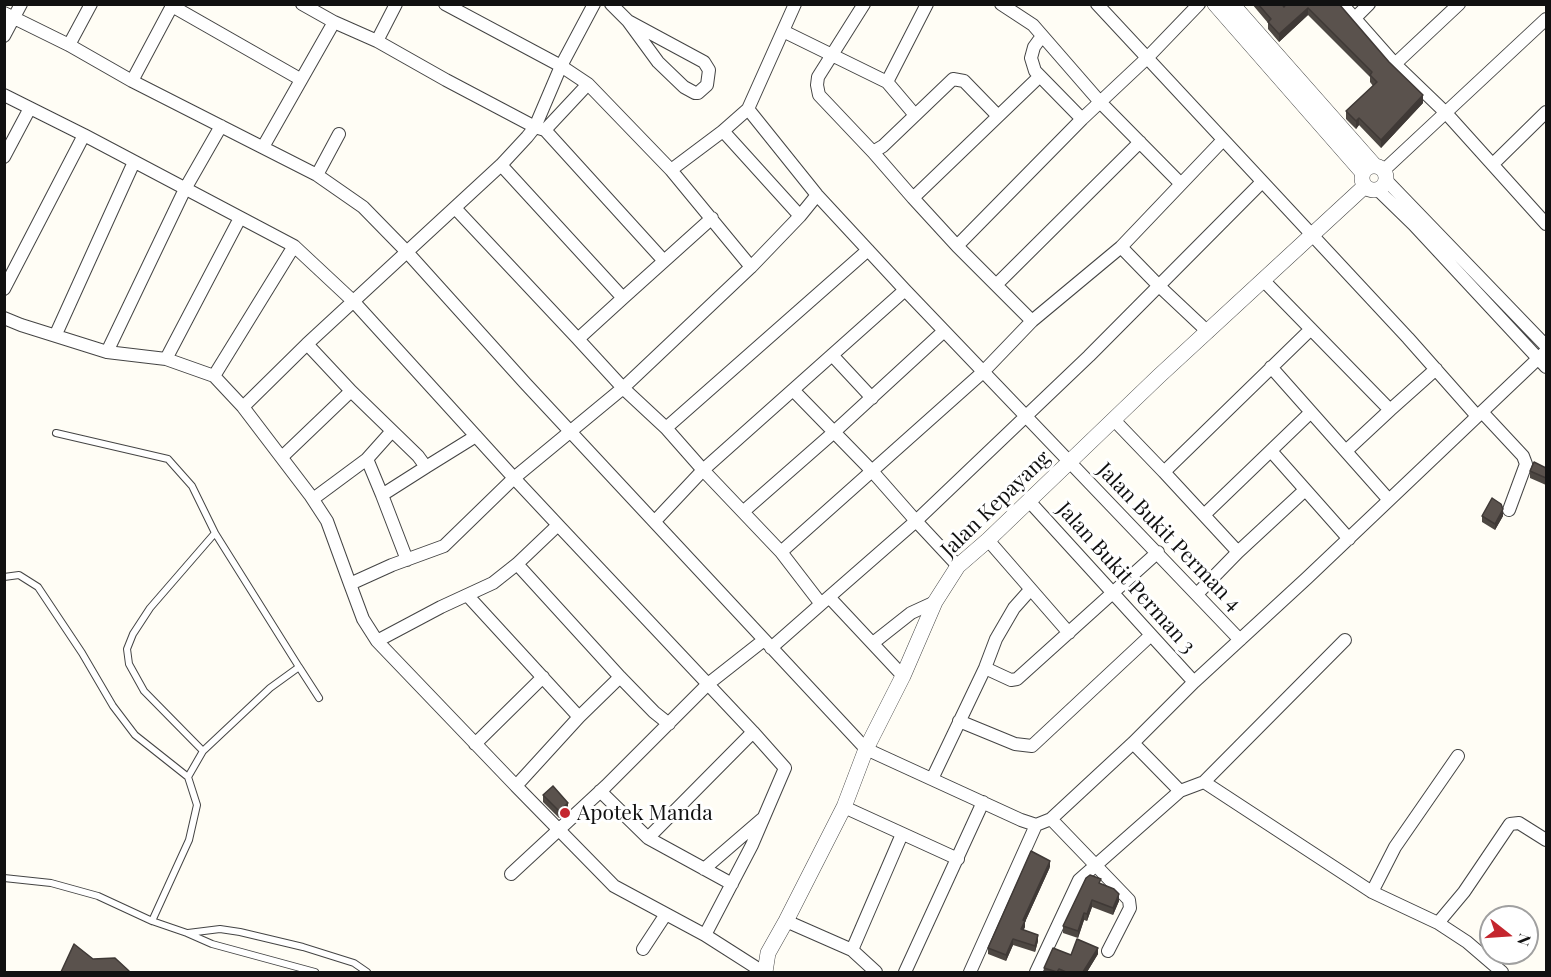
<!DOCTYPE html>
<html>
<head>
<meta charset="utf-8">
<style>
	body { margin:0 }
	#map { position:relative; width:1551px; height:977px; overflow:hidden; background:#fffdf5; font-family:"Playfair Display",serif }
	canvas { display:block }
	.frame { position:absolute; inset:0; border:6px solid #111; pointer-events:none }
	.north { position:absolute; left:1479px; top:905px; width:60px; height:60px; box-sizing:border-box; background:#fff; border:2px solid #a0a0a0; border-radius:50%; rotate:107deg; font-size:16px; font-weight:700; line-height:24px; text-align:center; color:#111 }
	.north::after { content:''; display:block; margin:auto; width:21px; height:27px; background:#c4262e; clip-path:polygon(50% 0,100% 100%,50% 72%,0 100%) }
</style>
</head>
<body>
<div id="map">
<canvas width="1551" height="977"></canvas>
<div class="frame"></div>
<div class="north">N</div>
</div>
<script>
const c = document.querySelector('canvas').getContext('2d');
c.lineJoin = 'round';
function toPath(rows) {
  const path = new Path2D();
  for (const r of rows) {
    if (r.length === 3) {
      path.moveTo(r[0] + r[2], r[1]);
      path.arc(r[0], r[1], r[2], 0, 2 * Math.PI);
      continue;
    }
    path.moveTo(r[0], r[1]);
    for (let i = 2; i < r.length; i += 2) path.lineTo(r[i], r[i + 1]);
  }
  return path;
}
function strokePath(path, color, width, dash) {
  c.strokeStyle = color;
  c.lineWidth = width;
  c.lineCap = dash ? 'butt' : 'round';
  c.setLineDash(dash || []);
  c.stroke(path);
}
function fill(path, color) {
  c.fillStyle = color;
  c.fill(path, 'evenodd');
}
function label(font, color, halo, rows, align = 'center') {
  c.font = font + ' "Playfair Display",serif';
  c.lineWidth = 6;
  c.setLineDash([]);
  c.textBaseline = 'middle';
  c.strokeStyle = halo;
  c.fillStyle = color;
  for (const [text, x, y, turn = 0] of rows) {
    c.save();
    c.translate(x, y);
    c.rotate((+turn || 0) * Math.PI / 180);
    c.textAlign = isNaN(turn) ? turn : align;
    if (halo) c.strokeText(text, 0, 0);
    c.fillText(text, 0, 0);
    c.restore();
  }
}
const service = toPath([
	[56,433,168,459,192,486,215,533],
	[4,577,19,575,38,587,82,653,113,706,135,735,188,777],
	[299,667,319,698],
	[4,878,51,883,98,896,152,921,187,933,212,944,315,972],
	[152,921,189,840,197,805,188,777,203,751,270,688,299,667,215,533,150,608,133,634,127,649,129,664,144,691,203,751],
	[188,933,220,929,240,932,303,947,354,963,367,972]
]);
const minor = toPath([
	[302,4,334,22,377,41,396,4],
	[445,4,561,66,588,84,671,170,723,131,748,109,795,4],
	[611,4,628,21,658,62,684,87,695,93,698,93,707,85,709,70,704,62,628,21],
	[864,4,818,77,817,85,819,95,873,152,883,146,953,79,964,81,998,116],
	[1001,4,1033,25,1100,102,1180,183],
	[1097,4,1408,338,1477,416],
	[1199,4,1147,58,1082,119,957,246,1032,321,1121,247,1223,140],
	[1342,4,1395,64,1446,113,1546,224],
	[172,6,300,79],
	[4,13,69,45,132,81,317,175,363,207,407,252,525,383,866,749,1021,820,1036,825,1051,819,1133,743,1194,682,1307,578,1546,351],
	[1355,18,1369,4],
	[783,31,887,82],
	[4,36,21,4],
	[1042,36,1034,47,1031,58,1035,71,1082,119],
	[377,41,446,80,535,127,545,130,664,261],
	[69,45,91,4],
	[1395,64,1459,4],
	[132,81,173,4],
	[4,95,84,135,294,246,354,302,514,478,444,546,392,565,350,584,327,521,310,495,243,407],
	[748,109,817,195,905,290,1240,640],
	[915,115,887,82,927,4],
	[545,130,588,84],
	[723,131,800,216],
	[263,147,334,22],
	[873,152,913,198,1040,76],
	[4,157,30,108],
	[1493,164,1546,112],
	[671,170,751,267],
	[1383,171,1546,19],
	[317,175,339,134],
	[1385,179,1546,346],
	[1377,189,1414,225,1546,367],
	[913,198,957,246],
	[455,208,578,339],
	[1121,247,1158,285,1208,332],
	[1263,280,1390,410,1436,369],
	[996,285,1140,142],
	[4,289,84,135],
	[623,298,712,218],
	[4,318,21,325,107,352,166,359,214,376,243,407,307,344,501,165,527,137,535,127,561,66,594,4],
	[56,334,134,162],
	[107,352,185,189,221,126],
	[832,355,872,398],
	[166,359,240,218],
	[1271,367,1389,500],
	[214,376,294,246],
	[793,390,872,471,916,521,821,604],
	[351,391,418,456,426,467,476,436],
	[1482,412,1523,456,1526,464,1509,510],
	[1114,420,1164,472],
	[666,428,868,250],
	[1347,450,1390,410],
	[1271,451,1349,539],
	[282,457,351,391,307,344],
	[367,459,392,431],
	[1305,490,1238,552,1164,472,1311,329],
	[313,499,367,459,382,495],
	[1029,501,1194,682],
	[744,511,833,433,944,331],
	[1204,515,1311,412],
	[656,520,703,470,666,428,623,388,751,267,800,216,817,195],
	[558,525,753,732,785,768,752,845,705,935,614,886,516,786,579,717],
	[988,540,1069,633],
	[781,552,983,372,1032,321],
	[407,560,382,495,426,467],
	[517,564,620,677,654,712,669,724],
	[958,566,916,521,1089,356,1262,182],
	[350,584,363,619,377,641,516,786],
	[1197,594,1238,552],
	[468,596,579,717,620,677],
	[829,597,903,676],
	[377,641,441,607,493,583,517,564,558,525,514,478,623,388,578,339,623,298,501,165],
	[873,643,911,613,935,602],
	[771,648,821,604,781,552,703,470,905,290],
	[985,668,1011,680,1017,679,1158,552],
	[959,721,1015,744,1032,746,1151,635],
	[1133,743,1180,791,1204,782,1372,892,1438,923,1464,892,1510,824,1519,823,1546,840],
	[475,744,543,677],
	[932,779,985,668,996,639,1014,608,1030,590],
	[1204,782,1345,640],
	[600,791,648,838,753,732],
	[844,807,958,859],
	[1051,819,1129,900,1130,908,1108,951],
	[648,838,732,884],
	[704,869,762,819],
	[511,874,606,786,708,684,764,640],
	[1372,892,1395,847,1458,756],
	[786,921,852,950,876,972],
	[1438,923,1467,942,1502,972],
	[705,935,763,972],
	[643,949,666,914],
	[852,950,902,834],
	[905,972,983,802],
	[970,972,1036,825],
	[1036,972,1079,880,1180,791]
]);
const tertiary = toPath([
	[1215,4,1363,173],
	[1232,4,1375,166],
	[1374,178,12],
	[765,972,768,953,786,921,844,807,866,749,903,676,935,602,958,566,988,540,1159,376,1365,186]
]);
const wall = toPath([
	[1252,4,1282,4,1284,7,1339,4,1423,103,1381,148,1359,125,1356,129,1346,119,1346,111,1373,86,1370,82,1370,77,1308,15,1279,42,1268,29,1268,23],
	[1546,468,1546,485,1530,478,1530,471],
	[1482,516,1503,516,1495,530,1482,522],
	[543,795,568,810,559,818,543,802],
	[1050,867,1025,922,1025,927,1023,930,1038,941,1035,952,1013,945,1006,961,988,954,988,948],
	[1101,884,1119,901,1113,915,1092,907,1087,921,1084,920,1078,938,1063,933,1063,926],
	[1098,954,1087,972,1044,972,1044,968,1071,955]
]);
const shadedWall = toPath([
	[1308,8,1308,15,1279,42,1279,34],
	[1423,95,1423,103,1381,148,1381,140],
	[1359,118,1359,125,1356,129,1356,121],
	[1503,509,1503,516,1495,530,1495,524],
	[568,803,568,810,559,818,559,811],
	[1050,861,1050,867,1025,922,1025,927,1021,936,1021,929,1023,920],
	[1119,894,1119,901,1113,915,1113,908],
	[1092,900,1092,907,1087,921,1087,914],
	[1084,913,1084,920,1078,938,1078,931],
	[1038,935,1038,941,1035,952,1035,946],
	[1013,939,1013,945,1006,961,1006,955],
	[1098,948,1098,954,1087,972,1083,972]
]);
const building = toPath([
	[1258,4,1282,4,1284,7,1286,4,1339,4,1389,62,1423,95,1381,140,1359,118,1356,121,1346,111,1377,82,1370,75,1372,72,1308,8,1279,34,1268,22,1271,19,1258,4],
	[1534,462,1546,468,1546,478,1530,471,1534,462],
	[1492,498,1501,504,1503,509,1495,524,1482,516,1492,498],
	[553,786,568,803,559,811,543,795,553,786],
	[1031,851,1050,861,1023,920,1025,921,1021,929,1038,935,1035,946,1013,939,1006,955,988,948,1031,851],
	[1090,875,1101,879,1099,883,1114,889,1119,894,1113,908,1092,900,1087,914,1084,913,1078,931,1063,926,1086,878,1090,875],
	[1077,939,1098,948,1083,972,1066,972,1059,969,1057,972,1044,968,1053,948,1071,955,1077,939],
	[74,944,93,959,115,958,129,971,129,972,61,972,74,944]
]);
const markers = [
	[565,813,6,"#c4262e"]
];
const streetNames = [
	["Jalan Kepayang",996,504,-44],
	["Jalan Bukit Perman 4",1169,537,46],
	["Jalan Bukit Perman 3",1126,578,48]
];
const poiNames = [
	["Apotek Manda",577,813]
];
strokePath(service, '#444', 8);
strokePath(minor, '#444', 14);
strokePath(tertiary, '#444', 16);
strokePath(service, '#fff', 6);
strokePath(minor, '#fff', 12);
strokePath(tertiary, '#fff', 15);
fill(wall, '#4d4742');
fill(shadedWall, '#3f3936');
fill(building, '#5a524d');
strokePath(building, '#3f3936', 1.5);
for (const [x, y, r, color] of markers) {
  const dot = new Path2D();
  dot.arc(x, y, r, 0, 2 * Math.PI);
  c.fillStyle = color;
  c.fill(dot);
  strokePath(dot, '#fff', 2);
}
label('21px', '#111', '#fff', streetNames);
label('21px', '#111', '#fff', poiNames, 'left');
</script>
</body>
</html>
